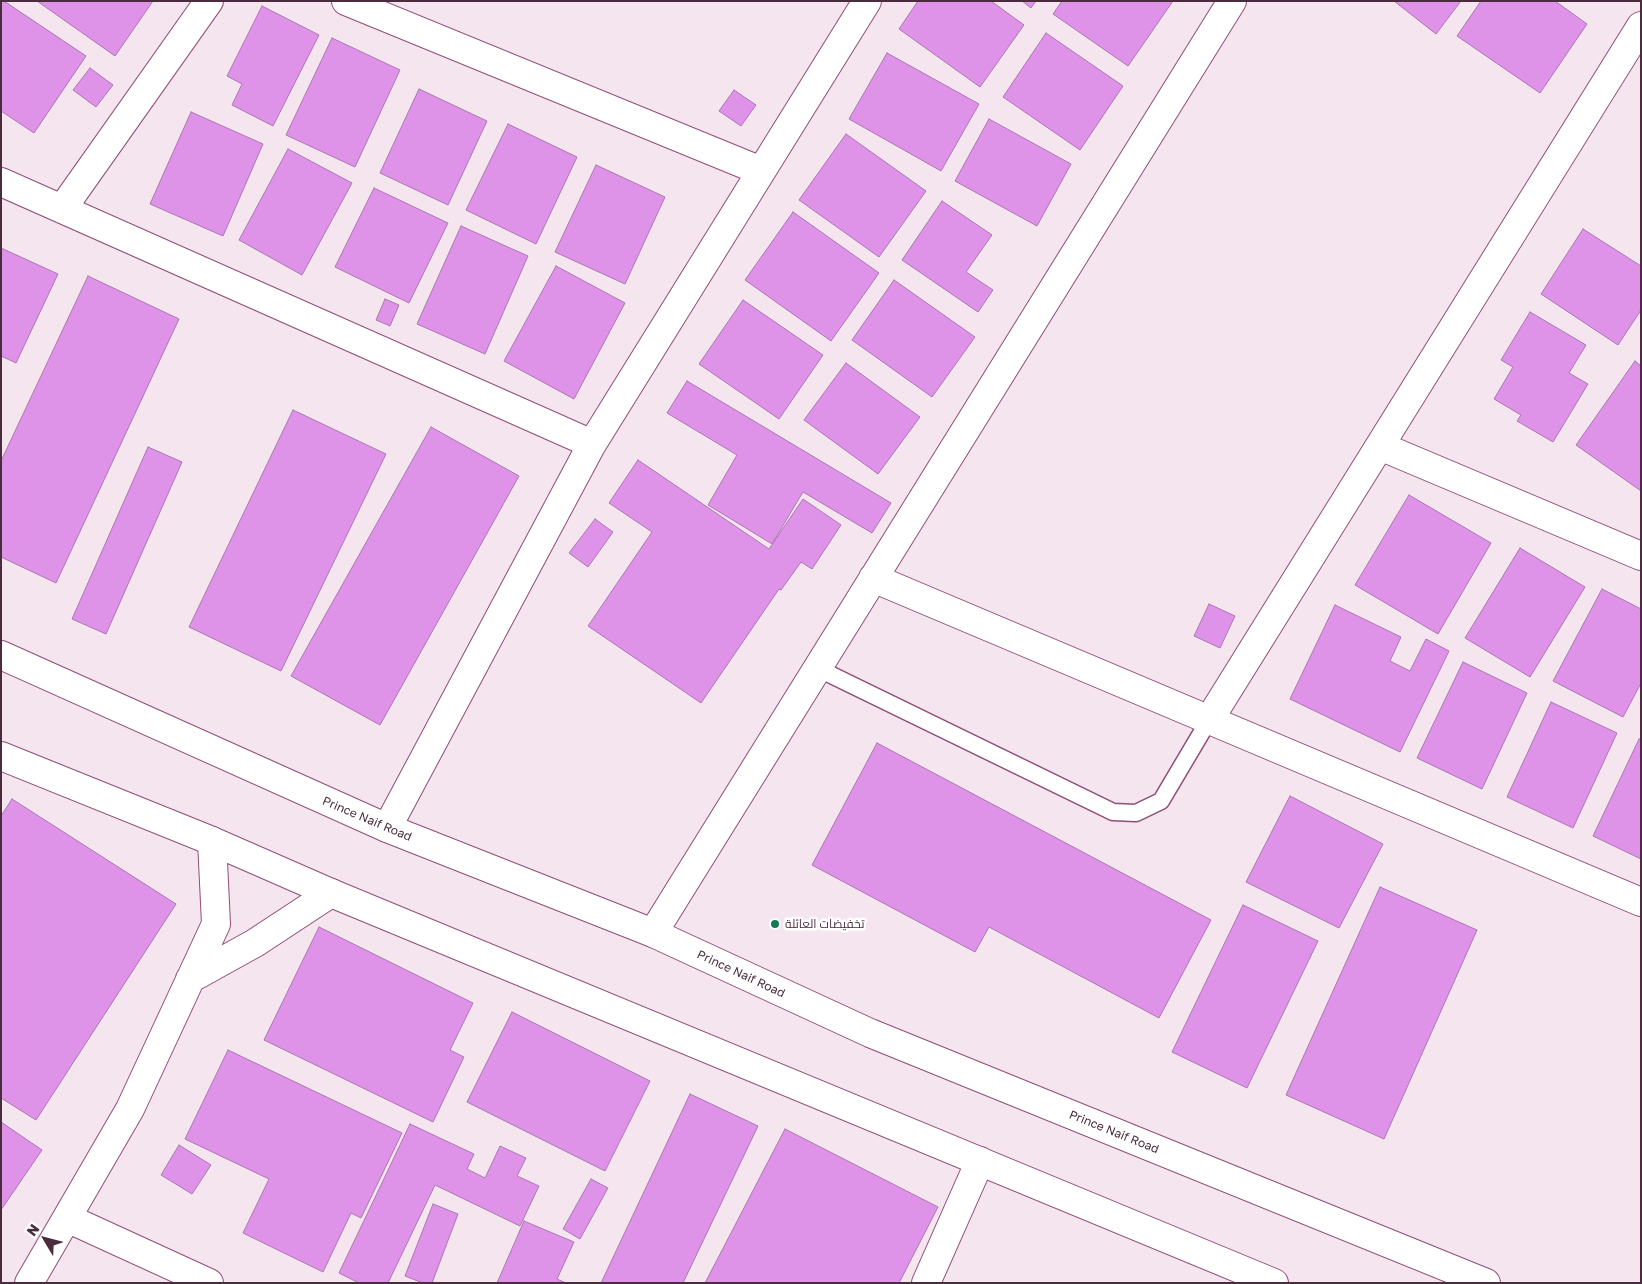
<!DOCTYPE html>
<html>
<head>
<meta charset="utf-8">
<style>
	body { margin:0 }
	#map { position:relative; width:1642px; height:1284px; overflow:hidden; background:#f5e5ee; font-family:"Golos Text",sans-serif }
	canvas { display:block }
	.frame { position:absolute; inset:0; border:2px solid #4a2c3e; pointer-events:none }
	.north { position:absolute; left:20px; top:1214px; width:50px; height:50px; -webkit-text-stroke:4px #fff; paint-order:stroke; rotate:307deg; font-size:14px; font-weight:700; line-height:20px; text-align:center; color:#4a2c3e }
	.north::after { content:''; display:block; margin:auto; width:18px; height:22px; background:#4a2c3e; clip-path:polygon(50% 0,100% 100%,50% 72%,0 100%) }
</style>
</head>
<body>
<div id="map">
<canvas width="1642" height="1284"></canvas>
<div class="frame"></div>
<div class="north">N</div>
</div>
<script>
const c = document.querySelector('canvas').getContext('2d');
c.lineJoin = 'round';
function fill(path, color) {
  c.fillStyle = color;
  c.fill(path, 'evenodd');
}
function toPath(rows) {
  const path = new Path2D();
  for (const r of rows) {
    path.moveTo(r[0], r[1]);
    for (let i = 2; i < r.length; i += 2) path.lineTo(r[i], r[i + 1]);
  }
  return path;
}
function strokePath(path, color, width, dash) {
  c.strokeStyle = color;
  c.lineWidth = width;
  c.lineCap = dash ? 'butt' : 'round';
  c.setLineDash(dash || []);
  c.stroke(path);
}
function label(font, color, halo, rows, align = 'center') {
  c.font = font + ' "Golos Text",Cairo,sans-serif';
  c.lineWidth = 5;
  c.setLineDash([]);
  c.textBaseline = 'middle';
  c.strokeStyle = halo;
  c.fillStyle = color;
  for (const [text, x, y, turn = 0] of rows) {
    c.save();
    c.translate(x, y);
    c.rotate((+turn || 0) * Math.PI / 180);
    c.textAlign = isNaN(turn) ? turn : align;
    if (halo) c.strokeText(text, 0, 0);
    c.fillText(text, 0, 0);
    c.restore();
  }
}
const building = toPath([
	[1,1,4,1,86,56,34,133,1,111,1,1],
	[37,1,153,1,115,56,37,1],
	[918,1,991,1,1024,25,980,87,899,29,918,1],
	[1022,1,1036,1,1031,8,1022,1],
	[1062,1,1173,1,1128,66,1053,14,1062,1],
	[1394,1,1461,1,1436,34,1394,1],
	[1481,1,1555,1,1587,24,1540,93,1457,36,1481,1],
	[262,6,319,35,273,126,232,105,242,84,227,76,262,6],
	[1046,33,1123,86,1080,150,1003,97,1046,33],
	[332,38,400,70,355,167,286,135,332,38],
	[887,53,979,104,941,171,849,119,887,53],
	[90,68,113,85,96,107,73,90,90,68],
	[419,89,487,121,448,205,380,173,419,89],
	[734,90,756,105,741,126,719,111,734,90],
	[191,112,263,144,223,236,150,204,191,112],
	[989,119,1071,164,1037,226,955,181,989,119],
	[508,124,577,157,536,244,466,210,508,124],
	[846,134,926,191,879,257,799,200,846,134],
	[288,149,352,183,302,275,239,240,288,149],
	[596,165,665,197,625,284,555,252,596,165],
	[374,188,448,223,409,303,335,267,374,188],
	[942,201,992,235,966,272,993,290,978,312,902,260,942,201],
	[793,212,879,273,831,341,745,280,793,212],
	[461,226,528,256,485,354,417,324,461,226],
	[1583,229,1641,266,1641,310,1618,345,1541,294,1583,229],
	[1,248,58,274,16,363,1,356,1,248],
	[556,266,625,303,574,399,504,361,556,266],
	[88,276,179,319,56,583,1,557,1,461,88,276],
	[894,280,975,337,932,397,852,340,894,280],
	[385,299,399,305,390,326,376,320,385,299],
	[743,300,823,355,779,419,699,364,743,300],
	[1530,312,1586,345,1569,373,1588,384,1553,442,1517,421,1521,415,1494,399,1513,367,1501,360,1530,312],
	[1635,361,1641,366,1641,491,1576,445,1635,361],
	[846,363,920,417,878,474,804,420,846,363],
	[687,381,891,503,872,533,803,492,772,544,708,505,737,455,667,413,687,381],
	[293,410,386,454,281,671,189,627,293,410],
	[431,427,519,476,380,725,291,676,431,427],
	[148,447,182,462,106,634,72,619,148,447],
	[638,460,769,549,803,499,841,525,812,569,801,562,781,590,779,589,701,703,588,626,652,532,609,503,638,460],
	[1409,495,1491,543,1438,634,1355,585,1409,495],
	[595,519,613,532,588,567,569,553,595,519],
	[1520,548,1585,587,1530,677,1465,638,1520,548],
	[1602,589,1641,609,1641,683,1623,717,1553,681,1602,589],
	[1209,604,1235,616,1220,648,1194,636,1209,604],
	[1335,605,1401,637,1390,661,1410,671,1426,639,1449,651,1400,752,1290,699,1335,605],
	[1463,662,1527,693,1482,789,1417,758,1463,662],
	[1551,702,1617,733,1573,828,1507,797,1551,702],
	[1639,739,1641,740,1641,859,1593,836,1639,739],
	[877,743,1211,920,1159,1018,989,927,975,952,812,865,877,743],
	[1290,796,1383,844,1339,928,1246,882,1290,796],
	[12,799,176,904,36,1120,1,1098,1,816,12,799],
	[1380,887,1477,930,1384,1139,1286,1095,1380,887],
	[1243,905,1318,941,1247,1088,1172,1052,1243,905],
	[319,927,473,1003,450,1050,464,1057,433,1122,264,1040,319,927],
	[512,1012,650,1081,605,1171,467,1102,512,1012],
	[228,1050,402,1133,361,1218,351,1213,323,1272,243,1233,269,1179,185,1139,228,1050],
	[690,1094,758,1126,683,1283,601,1283,690,1094],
	[1,1122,42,1150,1,1210,1,1122],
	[410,1124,474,1154,467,1169,485,1178,500,1146,526,1158,517,1176,539,1186,520,1226,435,1185,388,1283,359,1283,339,1273,410,1124],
	[785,1129,938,1207,899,1283,705,1283,785,1129],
	[179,1145,211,1165,192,1194,161,1175,179,1145],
	[591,1179,608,1188,580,1239,563,1229,591,1179],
	[433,1204,458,1214,432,1283,423,1283,405,1276,433,1204],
	[524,1221,574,1242,557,1279,566,1283,497,1283,524,1221]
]);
const lane = toPath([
	[817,668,1113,812,1136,813,1161,801,1209,720]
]);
const street = toPath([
	[346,1,761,171],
	[1,182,592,444],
	[62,209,209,1],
	[1380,446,1641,556],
	[873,578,1641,902],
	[1209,720,1641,26],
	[387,828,592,444,867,1],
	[653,933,1232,1],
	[190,979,255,943,331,893],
	[67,1218,209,1283],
	[29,1283,130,1109,216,924,212,841],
	[926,1283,980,1161]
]);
const primary = toPath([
	[1,655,387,828,653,933,870,1033,1486,1283],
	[1,756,212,841,331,893,1274,1283]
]);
const markers = [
	[775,924,5,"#117b56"]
];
const streetNames = [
	["Prince Naif Road",367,819,23],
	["Prince Naif Road",741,974,25],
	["Prince Naif Road",1114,1132,22]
];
const poiNames = [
	["تخفيضات العائلة",785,924]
];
fill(building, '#de92e8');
strokePath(building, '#ab76b2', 1);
strokePath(lane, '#904d78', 19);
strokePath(street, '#904d78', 30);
strokePath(primary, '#904d78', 30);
strokePath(lane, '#fff', 16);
strokePath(street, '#fff', 28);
strokePath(primary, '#fff', 28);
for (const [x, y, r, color] of markers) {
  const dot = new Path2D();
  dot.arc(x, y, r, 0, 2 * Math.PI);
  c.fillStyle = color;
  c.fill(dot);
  strokePath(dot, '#fff', 2);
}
label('12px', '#4a2c3e', '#fff', streetNames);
label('12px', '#4a2c3e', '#fff', poiNames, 'left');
</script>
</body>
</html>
